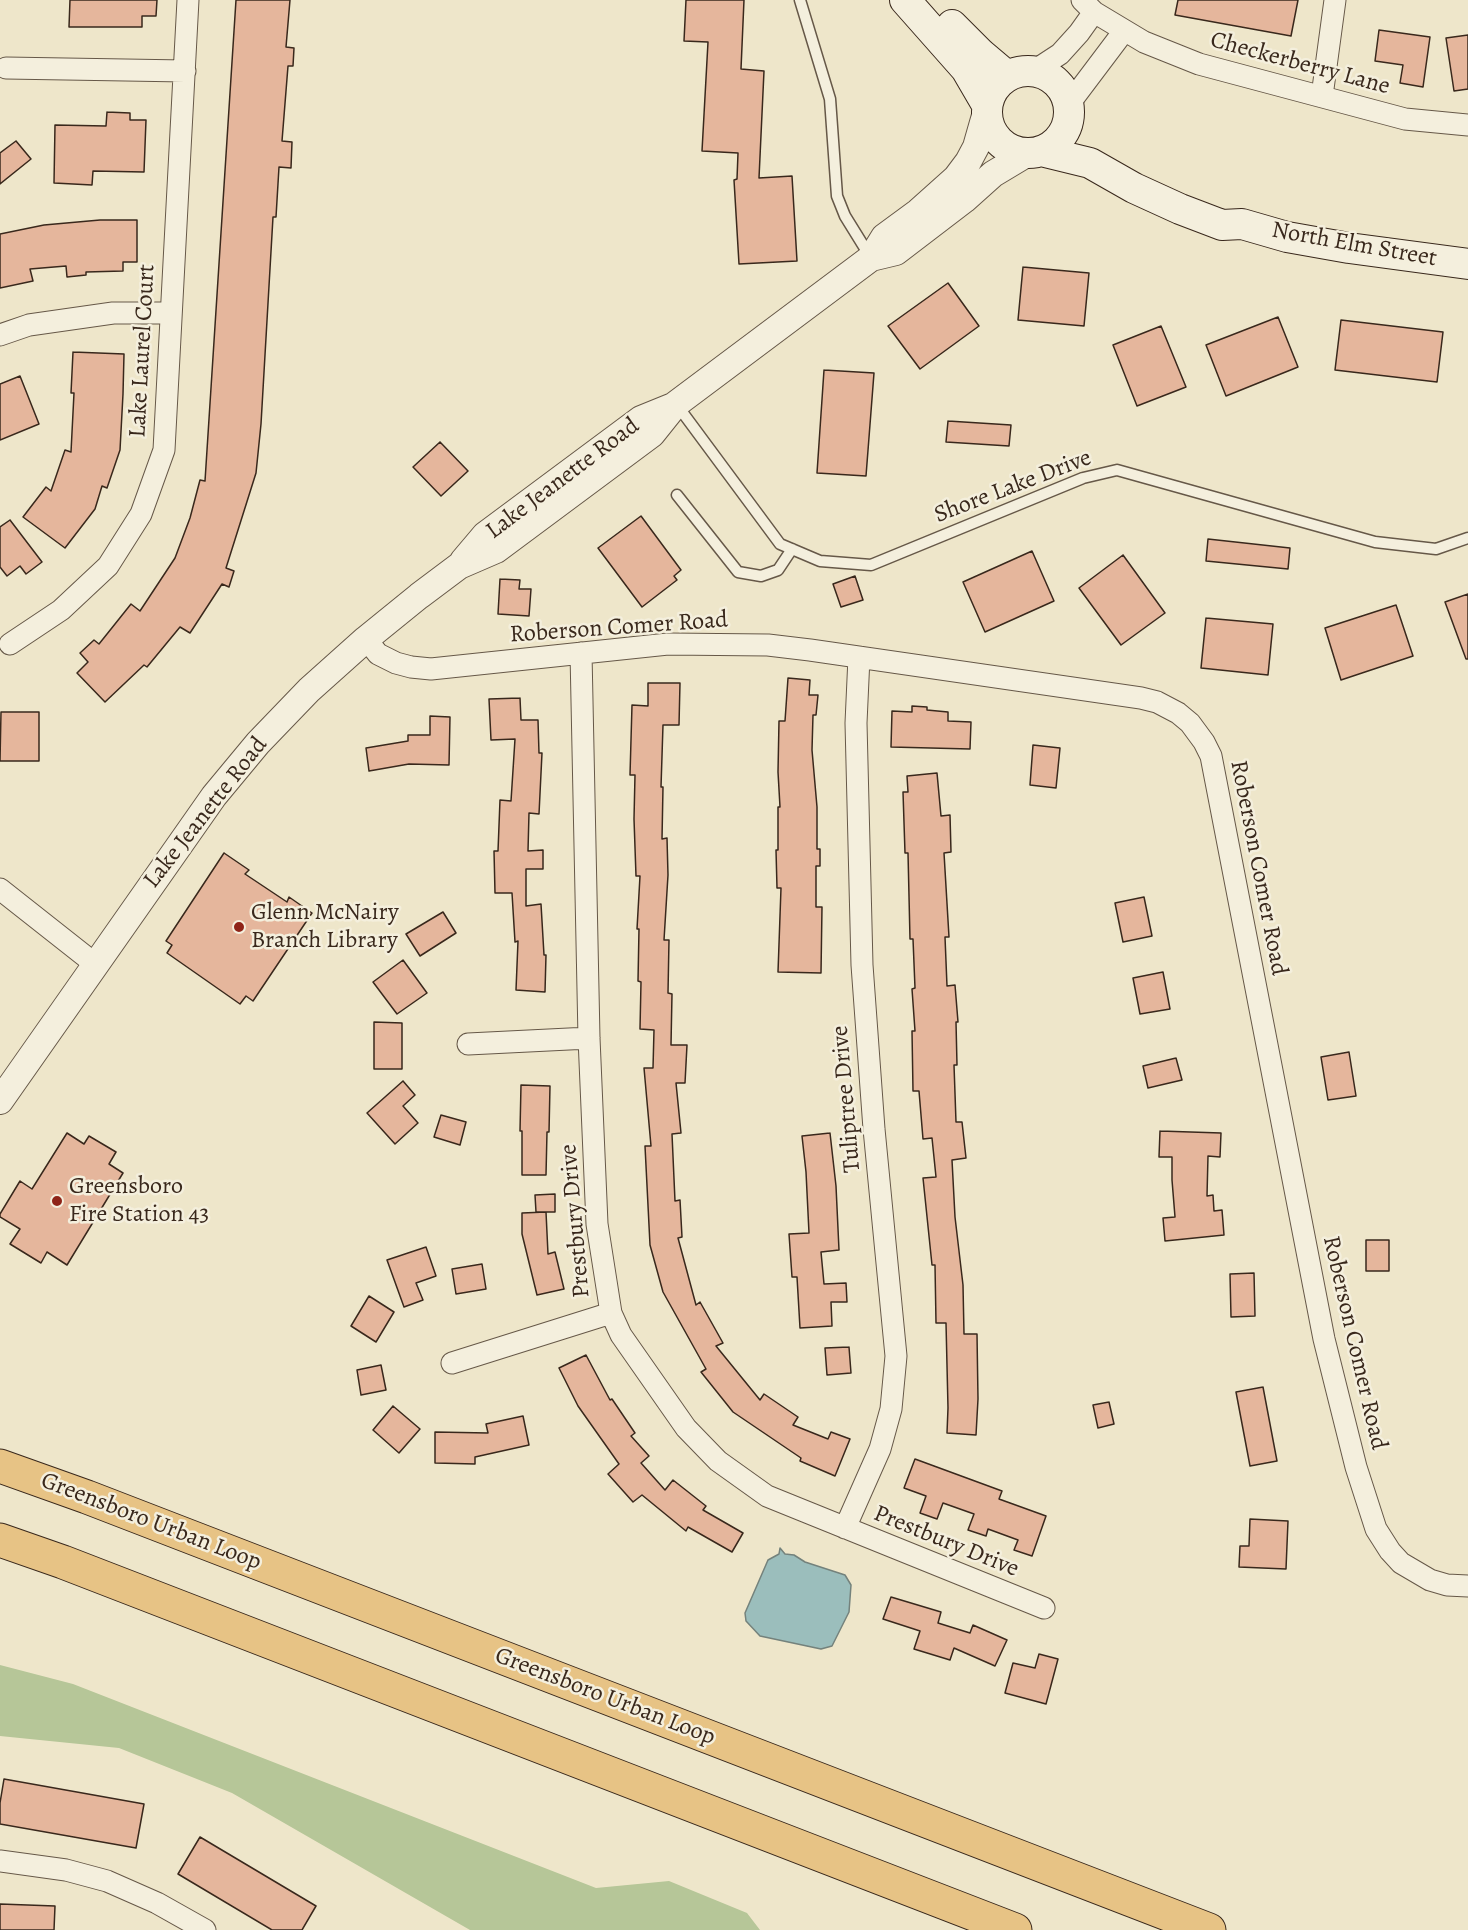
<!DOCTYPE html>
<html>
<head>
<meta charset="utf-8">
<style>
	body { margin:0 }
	canvas { display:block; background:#eee6ca }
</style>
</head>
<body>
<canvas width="1468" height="1930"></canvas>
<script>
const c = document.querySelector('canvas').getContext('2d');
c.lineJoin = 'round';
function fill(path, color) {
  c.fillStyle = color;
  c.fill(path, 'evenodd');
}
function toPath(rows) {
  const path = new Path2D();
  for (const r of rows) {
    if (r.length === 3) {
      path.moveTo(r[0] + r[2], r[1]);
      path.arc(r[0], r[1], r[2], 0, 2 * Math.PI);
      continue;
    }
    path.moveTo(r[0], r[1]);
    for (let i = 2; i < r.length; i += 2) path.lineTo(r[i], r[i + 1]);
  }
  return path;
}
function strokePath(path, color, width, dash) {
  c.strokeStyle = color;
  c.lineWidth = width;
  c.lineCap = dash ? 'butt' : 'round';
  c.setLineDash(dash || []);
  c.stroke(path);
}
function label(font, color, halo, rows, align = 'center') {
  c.font = font + ' Alegreya,serif';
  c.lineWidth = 5;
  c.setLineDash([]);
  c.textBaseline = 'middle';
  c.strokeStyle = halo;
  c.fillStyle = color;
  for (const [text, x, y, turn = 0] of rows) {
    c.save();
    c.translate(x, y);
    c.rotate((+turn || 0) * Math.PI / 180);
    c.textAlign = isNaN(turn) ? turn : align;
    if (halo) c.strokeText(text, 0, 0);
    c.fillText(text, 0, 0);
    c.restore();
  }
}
const green = toPath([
	[0,1665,73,1684,596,1888,669,1881,747,1913,760,1930,470,1930,232,1793,119,1748,0,1736]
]);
const water = toPath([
	[780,1548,785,1554,794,1555,805,1562,845,1575,851,1585,849,1612,832,1646,821,1649,760,1636,746,1621,745,1613,768,1560,779,1554,780,1548]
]);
const building = toPath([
	[70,0,157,0,156,16,142,16,142,27,69,27,70,0],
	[236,0,290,0,286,47,294,48,293,66,288,66,282,141,292,142,291,168,279,167,276,217,273,217,261,424,256,473,226,568,234,571,229,587,222,584,190,633,180,627,147,667,144,665,105,702,77,673,88,662,80,653,94,640,99,644,131,604,140,611,175,558,190,518,200,480,205,481,236,0],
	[686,0,744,0,741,69,764,71,759,178,792,176,797,261,739,264,734,180,737,179,738,153,702,151,708,42,684,41,686,0],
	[1178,0,1298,0,1291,36,1175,15,1178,0],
	[1379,30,1430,37,1423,87,1400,83,1403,65,1375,61,1379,30],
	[1468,35,1468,89,1454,91,1446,38,1468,35],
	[107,112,130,113,130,120,146,120,144,172,93,171,92,185,54,183,55,125,106,126,107,112],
	[16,141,31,159,0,184,0,153,16,141],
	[100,220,137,220,137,262,123,262,123,271,86,272,86,275,67,277,66,266,30,269,33,281,0,288,0,234,44,225,100,220],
	[1023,267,1089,273,1084,326,1018,320,1023,267],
	[948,283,979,326,920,369,888,326,948,283],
	[1278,317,1298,367,1226,396,1206,345,1278,317],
	[1341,320,1443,332,1437,382,1335,370,1341,320],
	[1161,326,1186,387,1137,406,1113,345,1161,326],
	[73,352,124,354,123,394,120,450,107,488,102,486,95,509,65,548,23,517,46,487,51,491,65,450,71,452,74,393,71,393,73,352],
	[824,370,874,373,866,476,817,473,824,370],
	[20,376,39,424,0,440,0,384,20,376],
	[948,421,1011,425,1009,446,946,442,948,421],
	[440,442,468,471,441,496,413,467,440,442],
	[641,516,681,570,674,576,677,580,642,607,598,548,641,516],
	[10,520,42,562,26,574,20,566,7,576,0,567,0,527,10,520],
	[1208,539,1290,548,1288,569,1206,561,1208,539],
	[1032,551,1054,601,985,632,963,582,1032,551],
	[1123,555,1165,613,1121,645,1079,588,1123,555],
	[855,576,863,600,841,607,833,584,855,576],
	[500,579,520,580,519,589,531,589,529,616,498,614,500,579],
	[1468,594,1468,659,1466,659,1445,602,1468,594],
	[1396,605,1413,656,1341,680,1325,628,1396,605],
	[1206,618,1273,624,1268,675,1201,668,1206,618],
	[788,678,810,680,809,695,818,695,816,715,813,715,812,750,817,807,817,849,820,849,820,866,816,866,816,907,822,907,821,973,778,972,781,888,777,888,776,850,778,850,778,807,780,807,778,772,779,721,785,721,788,678],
	[648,683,680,683,679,725,663,725,661,787,663,787,662,839,667,838,668,875,664,940,669,940,668,993,672,994,671,1045,687,1045,685,1083,676,1083,681,1133,672,1134,675,1201,680,1200,682,1237,678,1238,696,1305,700,1302,723,1343,716,1346,760,1400,764,1394,798,1417,793,1425,828,1439,831,1432,850,1439,835,1476,800,1461,801,1458,733,1412,701,1372,706,1369,663,1292,650,1245,645,1146,651,1146,644,1068,653,1068,654,1030,640,1029,641,982,638,981,639,929,637,929,640,876,636,876,634,819,635,775,630,775,632,705,648,706,648,683],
	[520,698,521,720,538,720,539,753,542,753,539,814,529,813,528,851,543,850,543,869,526,869,526,906,541,904,544,955,546,955,545,992,516,990,518,941,515,942,512,893,495,893,494,851,498,851,500,800,511,801,515,739,491,740,489,699,520,698],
	[912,706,927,707,927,710,948,712,948,721,971,722,970,749,891,747,892,711,912,712,912,706],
	[1,712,39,712,39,761,0,761,1,712],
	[430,716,450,717,449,765,409,764,369,771,366,748,408,741,408,735,430,735,430,716],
	[1033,745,1060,748,1056,788,1030,785,1033,745],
	[937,773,941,816,950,815,951,852,944,853,949,937,945,937,947,986,955,985,958,1022,956,1022,957,1065,954,1065,956,1122,962,1122,966,1158,952,1160,955,1217,963,1285,964,1334,977,1334,978,1399,976,1435,947,1433,948,1408,946,1323,936,1323,935,1265,932,1265,923,1178,936,1177,932,1138,923,1139,919,1091,913,1091,912,1031,915,1031,912,989,915,988,913,939,910,939,908,853,905,853,903,792,908,792,907,776,937,773],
	[224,853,249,870,245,874,287,902,289,897,312,913,253,1001,246,996,240,1004,167,953,172,945,166,941,224,853],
	[1144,897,1152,936,1123,942,1115,903,1144,897],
	[443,912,456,933,420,956,406,934,443,912],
	[403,960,427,993,397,1014,373,982,403,960],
	[1163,972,1170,1009,1140,1014,1133,978,1163,972],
	[374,1022,402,1023,402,1069,374,1069,374,1022],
	[1349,1052,1356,1096,1328,1100,1321,1057,1349,1052],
	[1176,1058,1182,1080,1148,1088,1143,1066,1176,1058],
	[403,1081,415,1095,403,1106,418,1123,395,1144,367,1113,403,1081],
	[521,1085,550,1086,549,1132,547,1132,546,1175,522,1175,522,1131,520,1131,521,1085],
	[441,1115,466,1122,460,1145,434,1137,441,1115],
	[1160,1131,1221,1133,1220,1157,1208,1156,1207,1196,1213,1195,1214,1211,1222,1210,1224,1235,1165,1241,1163,1218,1175,1217,1172,1180,1172,1157,1159,1157,1160,1131],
	[67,1133,84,1144,89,1136,116,1152,109,1164,123,1173,67,1265,47,1252,41,1263,10,1244,20,1229,0,1217,0,1214,20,1181,32,1189,67,1133],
	[830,1133,836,1186,839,1250,821,1252,824,1284,846,1283,847,1302,831,1302,832,1326,800,1328,797,1277,792,1277,789,1234,809,1233,806,1172,802,1136,830,1133],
	[555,1194,555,1212,536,1212,535,1195,555,1194],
	[546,1212,548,1254,555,1252,564,1289,537,1295,522,1234,522,1213,546,1212],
	[1366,1240,1389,1240,1389,1271,1366,1271,1366,1240],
	[426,1247,436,1276,416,1283,423,1300,404,1307,387,1260,426,1247],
	[482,1264,486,1289,456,1294,452,1269,482,1264],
	[1254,1273,1255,1316,1231,1317,1230,1274,1254,1273],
	[369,1296,394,1312,376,1342,351,1326,369,1296],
	[849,1347,851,1373,827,1375,825,1348,849,1347],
	[586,1355,610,1400,612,1399,635,1433,631,1436,649,1456,641,1463,665,1490,673,1480,706,1506,703,1510,743,1533,732,1552,688,1527,686,1531,642,1495,633,1502,608,1474,619,1464,578,1406,559,1368,586,1355],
	[381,1365,386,1390,361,1395,357,1370,381,1365],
	[1263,1387,1277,1461,1250,1466,1236,1392,1263,1387],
	[1109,1402,1114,1424,1098,1428,1093,1405,1109,1402],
	[393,1406,420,1429,399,1453,373,1430,393,1406],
	[523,1416,529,1445,475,1457,475,1464,435,1463,435,1432,488,1433,486,1424,523,1416],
	[915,1459,1002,1491,999,1499,1046,1516,1032,1556,1014,1550,1018,1540,988,1529,986,1536,968,1530,974,1514,943,1503,937,1519,920,1513,926,1496,904,1488,915,1459],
	[1250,1519,1288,1521,1286,1569,1239,1567,1240,1546,1249,1546,1250,1519],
	[891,1597,941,1612,938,1623,970,1633,973,1625,1007,1640,995,1666,954,1648,950,1660,914,1649,920,1631,883,1619,891,1597],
	[1039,1654,1058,1659,1046,1704,1005,1693,1013,1663,1035,1668,1039,1654],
	[4,1779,144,1804,136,1848,0,1824,0,1803,4,1779],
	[200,1837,316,1906,302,1930,272,1930,178,1874,200,1837],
	[0,1904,55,1906,54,1930,0,1930,0,1904]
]);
const service = toPath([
	[800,0,830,99,837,196,845,216,871,258],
	[677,405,780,544,820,561,871,565,1083,478,1117,470,1375,542,1436,549,1468,538],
	[677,495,738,572,761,576,778,570,792,549]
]);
const minor = toPath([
	[1082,0,1094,12,1144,42,1199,64,1405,119,1468,125],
	[6,68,185,71],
	[1034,71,1060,54,1079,33,1094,12],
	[1322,96,1335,0],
	[1069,104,1124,31],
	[0,335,29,325,113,313,170,313],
	[366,639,378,654,396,663,411,667,431,669,668,644,768,645,810,650,1141,698,1157,702,1178,713,1190,723,1204,742,1211,756,1324,1339,1356,1467,1376,1529,1390,1551,1401,1563,1430,1580,1447,1585,1468,1586],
	[10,644,61,610,108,566,141,514,164,450,188,0],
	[581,653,589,1038,597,1224,611,1313,621,1335,686,1428,718,1461,767,1496,1044,1608],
	[0,889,95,964],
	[468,1044,589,1038],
	[452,1363,611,1313],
	[845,1528,880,1449,891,1409,896,1356,874,1129,862,965,856,723,859,657],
	[0,1861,66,1870,107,1881,157,1903,205,1930]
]);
const tertiary = toPath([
	[871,258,896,252,964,200,993,174,1028,153],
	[463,561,485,535,641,419,673,406],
	[0,1101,214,796,258,743,309,690,366,639,419,596,459,566,496,550,652,434,676,404,871,258,884,237,918,212,956,178,968,162,976,147,986,112]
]);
const secondary = toPath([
	[905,0,966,69,987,105],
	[952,25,981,54,1007,76],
	[1028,112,41],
	[1041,151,1090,163,1134,188,1180,209,1222,225,1242,224,1287,237,1349,248,1468,264]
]);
const motorway = toPath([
	[0,1466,87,1497,1209,1930],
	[0,1540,63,1562,1015,1930]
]);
const markers = [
	[239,927,6,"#8f2418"],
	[57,1201,6,"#8f2418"]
];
const streetNames = [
	["Checkerberry Lane",1300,64,15],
	["North Elm Street",1354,245,10],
	["Lake Laurel Court",143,351,-87],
	["Lake Jeanette Road",563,479,-37],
	["Shore Lake Drive",1013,487,-21],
	["Roberson Comer Road",619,628,-4],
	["Lake Jeanette Road",206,813,-52],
	["Roberson Comer Road",1258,868,79],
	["Tuliptree Drive",847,1099,-95],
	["Prestbury Drive",576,1221,-95],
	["Roberson Comer Road",1354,1343,77],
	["Greensboro Urban Loop",151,1522,21],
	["Prestbury Drive",946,1542,22],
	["Greensboro Urban Loop",605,1697,21]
];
const poiNames = [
	["Glenn McNairy",251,913],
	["Branch Library",251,941],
	["Greensboro",69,1187],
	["Fire Station 43",69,1215]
];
fill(green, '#b6c698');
fill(water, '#9bbebc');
strokePath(water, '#74827c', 1.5);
fill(building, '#e5b69c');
strokePath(building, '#39281c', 1.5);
strokePath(service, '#665848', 13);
strokePath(minor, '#665848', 23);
strokePath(tertiary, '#665848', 28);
strokePath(secondary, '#39281c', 32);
strokePath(motorway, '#39281c', 35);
strokePath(service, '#f4efdd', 10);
strokePath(minor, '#f4efdd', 21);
strokePath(tertiary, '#f4efdd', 26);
strokePath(secondary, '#f4efdd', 30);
strokePath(motorway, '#e7c385', 33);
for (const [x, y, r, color] of markers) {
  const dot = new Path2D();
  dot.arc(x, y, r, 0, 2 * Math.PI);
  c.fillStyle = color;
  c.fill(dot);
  strokePath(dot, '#f4efdd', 2);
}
label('24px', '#39281c', '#f4efdd', streetNames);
label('24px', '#39281c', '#f4efdd', poiNames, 'left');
</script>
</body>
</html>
